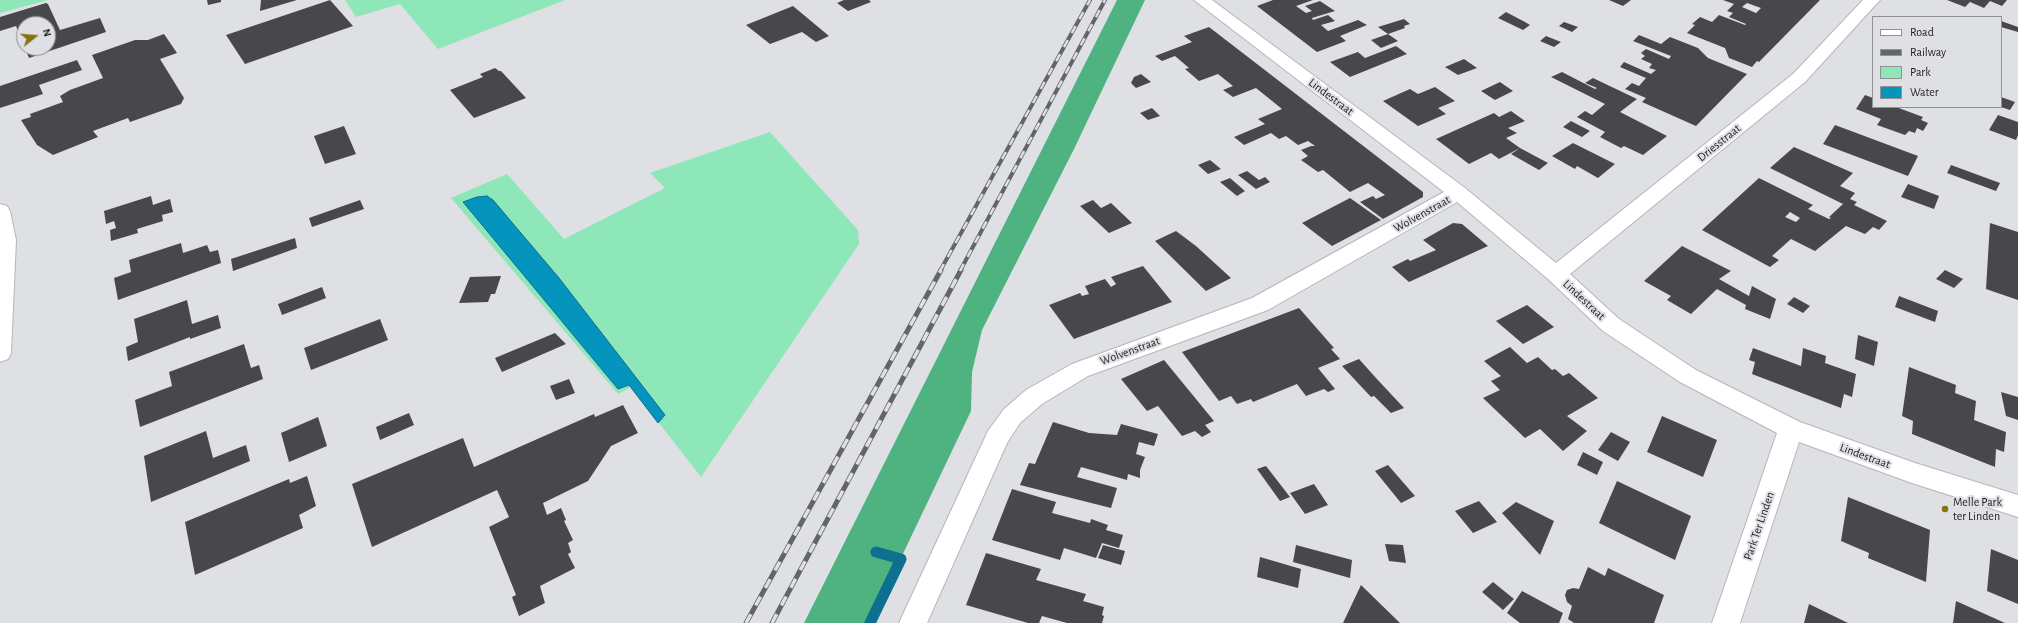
<!DOCTYPE html>
<html>
<head>
<meta charset="utf-8">
<style>
	body { margin:0 }
	#map { position:relative; width:2018px; height:623px; overflow:hidden; background:#dee0e4; font-family:"Alegreya Sans",sans-serif }
	canvas { display:block }
	.legend { position:absolute; left:1872px; top:16px; width:130px; height:92px; box-sizing:border-box; background:#dee0e4; border:1px solid #919295; margin:0; padding:5px 7px; list-style:none; font-size:12px; color:#1d1d1f }
	.legend li { display:flex; align-items:center; gap:8px; height:20px }
	.legend b { width:20px; border:1px solid #919295 }
	.north { position:absolute; left:16px; top:16px; width:40px; height:40px; box-sizing:border-box; background:#dee0e4; border:1px solid #919295; border-radius:50%; rotate:73deg; font-size:11px; font-weight:700; line-height:16px; text-align:center; color:#1d1d1f }
	.north::after { content:''; display:block; margin:auto; width:14px; height:18px; background:#897010; clip-path:polygon(50% 0,100% 100%,50% 72%,0 100%) }
</style>
</head>
<body>
<div id="map">
<canvas width="2018" height="623"></canvas>
<ul class="legend">
<li><b style="height:5px;background:#fff"></b>Road</li>
<li><b style="height:5px;background:#646568"></b>Railway</li>
<li><b style="height:11px;background:#8ee7b8"></b>Park</li>
<li><b style="height:11px;background:#0594bd"></b>Water</li>
</ul>
<div class="north">N</div>
</div>
<script>
const c = document.querySelector('canvas').getContext('2d');
c.lineJoin = 'round';
function fill(path, color) {
  c.fillStyle = color;
  c.fill(path, 'evenodd');
}
function toPath(rows) {
  const path = new Path2D();
  for (const r of rows) {
    path.moveTo(r[0], r[1]);
    for (let i = 2; i < r.length; i += 2) path.lineTo(r[i], r[i + 1]);
  }
  return path;
}
function strokePath(path, color, width, dash) {
  c.strokeStyle = color;
  c.lineWidth = width;
  c.lineCap = dash ? 'butt' : 'round';
  c.setLineDash(dash || []);
  c.stroke(path);
}
function label(font, color, halo, rows, align = 'center') {
  c.font = font + ' "Alegreya Sans",sans-serif';
  c.lineWidth = 4;
  c.setLineDash([]);
  c.textBaseline = 'middle';
  c.strokeStyle = halo;
  c.fillStyle = color;
  for (const [text, x, y, turn = 0] of rows) {
    c.save();
    c.translate(x, y);
    c.rotate((+turn || 0) * Math.PI / 180);
    c.textAlign = isNaN(turn) ? turn : align;
    if (halo) c.strokeText(text, 0, 0);
    c.fillText(text, 0, 0);
    c.restore();
  }
}
const green = toPath([
	[0,0,48,0,0,13],
	[345,0,565,0,438,49,400,4,356,17],
	[770,132,858,230,859,244,701,477,631,387,618,394,451,198,507,174,564,239,665,188,650,173]
]);
const forest = toPath([
	[1117,0,1145,0,1074,149,982,330,972,372,971,411,870,623,804,623]
]);
const water = toPath([
	[487,196,493,200,559,278,665,415,658,423,629,385,618,389,463,202,477,197,487,196]
]);
const stream = toPath([
	[870,623,901,559,876,552]
]);
const building = toPath([
	[207,0,221,0,221,2,208,5],
	[261,0,297,0,260,11],
	[330,0,353,26,245,64,226,35],
	[844,0,869,0,871,2,848,11,837,3],
	[1273,0,1313,0,1296,6,1306,13,1312,11,1305,6,1320,1,1335,11,1312,18,1313,20,1328,15,1335,21,1321,25,1328,31,1358,20,1367,25,1340,36,1346,41,1317,52,1257,6],
	[1609,0,1631,0,1623,6],
	[1723,0,1820,0,1759,62,1757,61,1752,67,1729,58,1725,48,1687,33,1695,25,1692,24,1700,17,1712,22,1719,15,1745,25,1746,24,1729,17,1733,13,1727,11,1734,4],
	[1747,3,1761,8,1756,13,1742,7],
	[1947,0,2007,0,2002,6,1990,1,1984,8,1970,2,1965,7],
	[46,3,48,4,60,30,100,18,106,32,29,58,25,48,48,48,48,24,24,24,24,45,16,26,0,31,0,17],
	[793,6,829,36,816,42,802,32,770,44,746,25],
	[1506,12,1525,22,1530,25,1523,30,1498,18],
	[1404,19,1410,24,1404,26,1405,28,1388,34,1378,27],
	[2001,21,2018,27,2018,32,2001,27],
	[1564,22,1578,27,1572,32,1559,26],
	[1209,27,1423,192,1423,197,1383,219,1360,202,1373,196,1376,199,1385,195,1368,183,1350,192,1323,170,1318,172,1301,160,1308,156,1301,150,1311,146,1315,146,1308,141,1298,145,1286,136,1279,139,1271,133,1244,145,1234,137,1265,124,1258,119,1282,109,1256,88,1233,97,1223,90,1233,86,1218,74,1199,81,1185,69,1189,68,1175,56,1162,61,1155,56,1192,42,1184,36],
	[164,34,177,53,160,59,184,98,181,104,130,122,128,118,93,131,98,137,53,155,37,145,21,120,31,117,30,114,63,102,60,96,70,90,103,78,92,55,135,40,148,40],
	[1388,34,1398,41,1381,48,1371,40],
	[1639,35,1661,44,1670,37,1698,48,1708,58,1747,74,1696,126,1642,102,1646,98,1625,89,1632,83,1639,86,1646,78,1620,67,1624,62,1651,74,1656,70,1649,68,1652,64,1641,59,1645,56,1641,53,1646,49,1669,59,1671,56,1633,41],
	[1546,36,1561,42,1554,47,1540,41],
	[1396,46,1407,54,1350,77,1330,62,1358,52,1365,58],
	[1464,59,1477,68,1458,75,1445,67],
	[77,60,82,70,39,85,43,94,0,108,0,86],
	[495,68,499,71,501,71,526,98,474,118,450,90,483,77,480,74],
	[1562,72,1595,89,1597,88,1585,83,1593,78,1637,99,1620,112,1667,136,1643,155,1624,146,1621,148,1600,137,1605,132,1577,117,1585,111,1592,115,1605,104,1551,77],
	[1141,74,1151,82,1136,88,1131,83,1134,77],
	[1500,82,1513,91,1495,100,1481,91],
	[1435,87,1455,101,1438,108,1446,114,1418,126,1383,101,1410,89,1418,94],
	[1865,95,1873,98,1873,107,1896,107,1923,117,1921,120,1928,123,1923,131,1917,128,1915,133,1909,131,1905,135,1877,125,1881,119,1856,109],
	[2001,97,2015,102,2010,110,2001,107],
	[1152,108,1160,116,1148,120,1140,113],
	[1511,111,1525,121,1508,128,1517,133,1506,138,1520,148,1499,159,1491,153,1469,164,1436,139,1494,113,1499,117],
	[1998,115,2018,122,2018,135,2016,140,1989,130],
	[1571,121,1590,131,1582,137,1563,127],
	[1835,125,1918,156,1908,176,1823,144],
	[344,126,356,154,325,164,314,136],
	[1573,143,1615,164,1598,178,1577,166,1575,169,1552,156],
	[1794,147,1853,173,1840,186,1855,193,1850,199,1857,202,1854,205,1887,221,1879,230,1873,227,1865,234,1846,226,1815,251,1791,239,1772,256,1779,260,1770,267,1702,230,1759,178,1813,205,1808,209,1829,219,1831,218,1829,217,1843,204,1770,168],
	[1790,212,1800,218,1796,222,1785,217],
	[1520,148,1548,163,1539,170,1511,154],
	[1210,160,1221,169,1208,174,1198,165],
	[1951,165,2000,183,1996,191,1947,173],
	[1247,171,1259,180,1265,177,1270,182,1256,189,1238,175],
	[1230,178,1245,191,1237,196,1220,182],
	[1908,184,1939,196,1934,209,1901,197],
	[151,196,153,205,170,199,173,212,162,215,163,221,137,229,138,233,111,241,110,230,116,228,114,221,106,224,104,211],
	[1350,198,1381,220,1332,246,1302,223],
	[360,200,364,209,312,227,309,218],
	[1093,200,1101,208,1111,203,1132,223,1109,233,1080,206],
	[1453,223,1462,224,1488,246,1409,282,1392,267,1408,259,1410,261,1436,250,1423,240],
	[1990,223,2018,232,2018,300,1986,289],
	[1176,231,1196,246,1231,278,1206,291,1155,241],
	[295,238,297,248,233,271,231,259],
	[181,243,183,253,207,245,210,252,218,250,221,263,118,300,114,278,131,272,129,260],
	[1682,246,1731,271,1719,279,1749,296,1752,286,1776,299,1770,319,1745,309,1746,305,1717,289,1691,314,1667,300,1671,296,1644,281],
	[1143,266,1172,302,1074,339,1049,305,1080,293,1082,296,1089,294,1085,286,1105,279,1111,287,1116,284,1111,277],
	[1945,270,1963,279,1954,288,1936,279],
	[501,276,495,294,491,294,488,302,459,303,470,277],
	[322,287,326,298,282,315,278,304],
	[1899,296,1938,311,1935,322,1895,307],
	[1794,297,1810,306,1803,313,1787,304],
	[187,300,192,324,218,315,221,328,190,339,190,337,128,361,126,347,138,342,134,319],
	[1527,305,1554,327,1523,344,1496,321],
	[1299,308,1334,348,1331,349,1340,359,1318,368,1335,389,1328,392,1324,389,1306,396,1297,384,1253,402,1251,399,1237,404,1231,396,1219,401,1182,352],
	[380,319,388,340,311,370,304,348],
	[555,333,566,344,502,372,495,358],
	[1858,335,1878,342,1874,366,1855,359],
	[244,344,251,368,259,365,263,379,140,427,135,400,172,386,169,372],
	[1510,347,1527,363,1538,357,1552,370,1555,369,1563,376,1569,373,1598,398,1567,416,1587,431,1563,451,1540,429,1525,438,1483,398,1500,390,1491,381,1501,376,1484,361],
	[1753,348,1801,366,1803,348,1826,356,1825,363,1856,374,1852,397,1844,394,1841,408,1752,374,1755,362,1749,360],
	[1359,359,1376,378,1404,408,1391,413,1374,396,1371,397,1342,366],
	[1164,360,1214,421,1205,425,1211,432,1202,437,1195,431,1182,436,1158,406,1147,411,1121,379],
	[1909,367,1956,385,1955,393,1976,401,1974,420,2006,432,2004,452,1996,449,1995,467,1912,434,1913,421,1902,416],
	[569,379,575,393,556,400,550,386],
	[2001,392,2018,397,2018,420,2006,416],
	[623,405,638,433,611,446,588,481,543,503,547,515,561,508,566,520,564,521,573,540,568,543,571,552,568,554,575,568,540,586,545,603,519,616,512,597,516,595,489,527,509,517,497,490,372,547,352,484,463,438,474,467,594,414,595,417],
	[409,413,414,425,380,440,376,427],
	[1662,416,1717,440,1703,477,1647,452],
	[318,417,327,446,289,462,281,433],
	[1053,422,1089,433,1117,435,1121,424,1158,434,1154,446,1139,442,1136,454,1145,457,1140,470,1140,478,1128,474,1127,480,1081,467,1077,477,1117,488,1111,508,1020,485,1029,463,1035,464],
	[206,431,213,458,246,445,250,461,151,502,144,456],
	[1611,432,1630,442,1618,461,1598,450],
	[1583,452,1603,462,1597,475,1577,465],
	[1388,465,1415,496,1401,503,1375,471],
	[1266,466,1290,497,1280,501,1257,469],
	[307,476,316,506,299,515,303,528,195,575,185,522,289,479,290,483],
	[1617,481,1691,516,1675,560,1599,523],
	[1314,484,1328,505,1305,514,1290,493],
	[1012,489,1056,502,1052,513,1090,523,1091,519,1108,525,1106,530,1123,535,1119,548,1102,543,1096,558,1064,548,1060,560,992,540],
	[1848,497,1930,530,1926,582,1868,558,1869,553,1841,541],
	[1479,501,1497,522,1473,533,1455,511],
	[1516,502,1554,521,1540,555,1502,513],
	[1385,544,1403,545,1406,563,1389,561],
	[1103,545,1125,551,1121,565,1098,558],
	[1296,545,1352,560,1350,578,1293,562],
	[1991,549,2018,560,2018,604,1987,591],
	[986,553,1041,569,1036,580,1086,594,1083,601,1104,607,1102,615,1104,616,1102,623,1067,623,1042,616,1039,623,1028,623,966,605],
	[1260,557,1301,569,1298,588,1257,577],
	[1588,567,1605,576,1608,568,1664,595,1654,623,1574,623,1568,619,1572,606,1567,602,1565,595,1567,590,1573,588,1579,589],
	[1493,582,1514,599,1503,610,1482,592],
	[1361,585,1400,623,1343,623],
	[1522,591,1563,613,1559,623,1520,623,1507,613],
	[1956,601,2005,623,1953,623],
	[1809,604,1848,623,1804,623]
]);
const minor = toPath([
	[1194,0,1212,0,1465,188,1556,263,1793,74,1863,0,1880,0,1805,82,1570,274,1619,319,1696,370,1800,422,1915,463,2018,495,2018,517,1912,483,1799,442,1740,623,1712,623,1777,433,1680,382,1603,331,1548,279,1457,202,1268,310,1088,376,1042,404,1020,423,1007,443,927,623,899,623,988,431,1004,409,1026,390,1072,364,1252,298,1444,192,1194,0],
	[0,204,7,206,10,211,16,240,11,353,8,359,0,362,0,204]
]);
const railFar1 = toPath([
	[940,271,1090,0],
	[960,271,1105,0]
]);
const rail = toPath([
	[746,623,941,270],
	[772,623,961,270]
]);
const markers = [
	[1945,509,4,"#897010"]
];
const streetNames = [
	["Lindestraat",1331,97,37],
	["Driesstraat",1719,143,-39],
	["Wolvenstraat",1422,214,-29],
	["Lindestraat",1584,300,43],
	["Wolvenstraat",1130,351,-20],
	["Lindestraat",1865,456,20],
	["Park Ter Linden",1759,526,-71]
];
const poiNames = [
	["Melle Park",1953,502],
	["ter Linden",1953,516]
];
fill(green, '#8ee7b8');
fill(forest, '#4fb281');
fill(water, '#0594bd');
strokePath(water, '#0c708e', 1);
strokePath(stream, '#0c708e', 11);
fill(building, '#48484c');
strokePath(minor, '#b4b6ba', 2);
fill(minor, '#fff');
strokePath(railFar1, '#646568', 4);
strokePath(rail, '#646568', 5);
strokePath(railFar1, '#dee0e4', 2.5, [8]);
strokePath(rail, '#dee0e4', 3.5, [10]);
for (const [x, y, r, color] of markers) {
  const dot = new Path2D();
  dot.arc(x, y, r, 0, 2 * Math.PI);
  c.fillStyle = color;
  c.fill(dot);
  strokePath(dot, '#dee0e4', 1.5);
}
label('12px', '#1d1d1f', '#dee0e4', streetNames);
label('12px', '#1d1d1f', '#dee0e4', poiNames, 'left');
</script>
</body>
</html>
